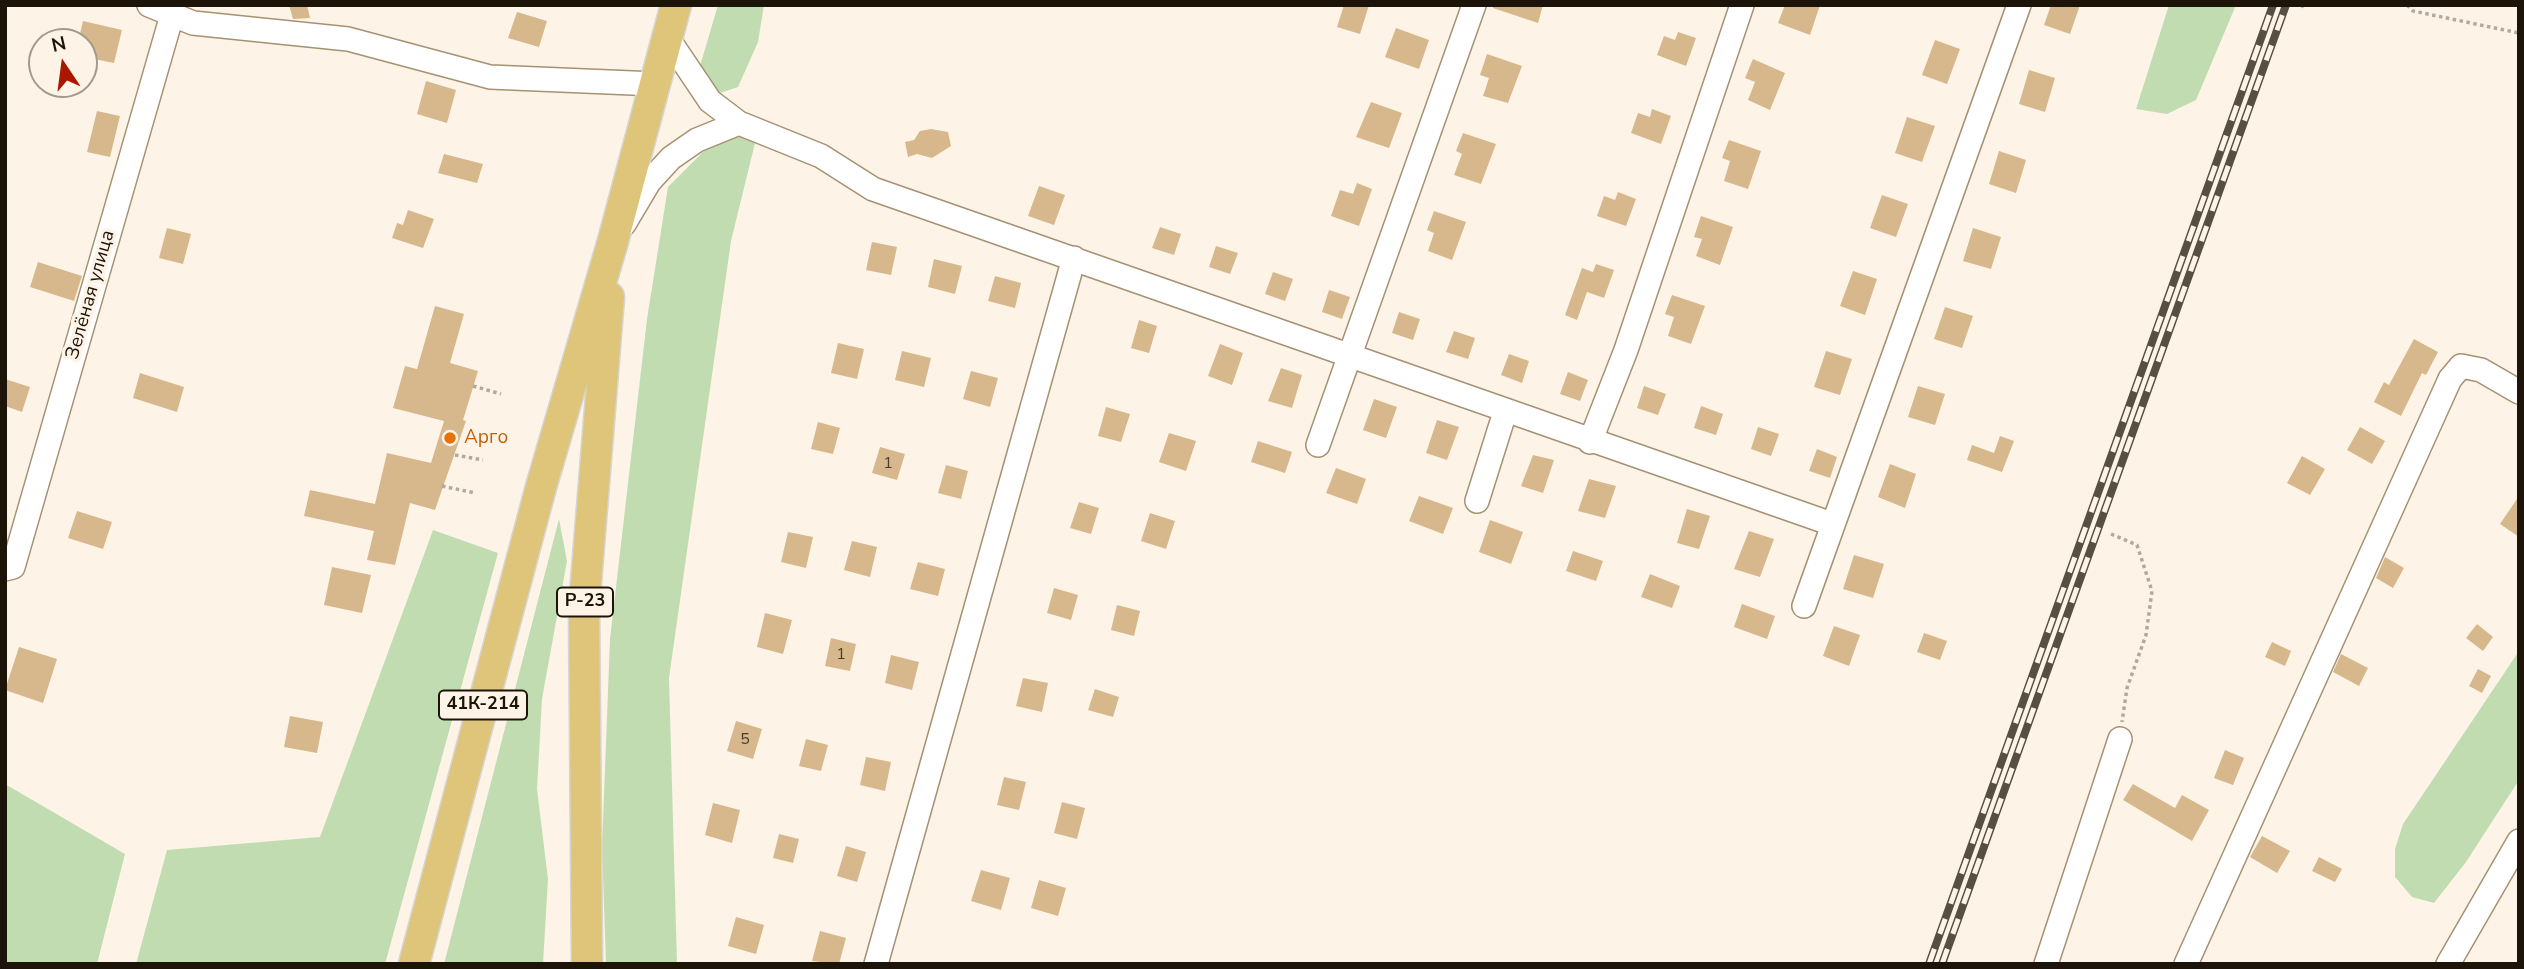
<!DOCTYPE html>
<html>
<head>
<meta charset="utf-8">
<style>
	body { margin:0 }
	#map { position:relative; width:2524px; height:969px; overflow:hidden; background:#fdf4e7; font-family:"Nunito Sans",sans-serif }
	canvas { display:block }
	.frame { position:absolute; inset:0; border:7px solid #1c1408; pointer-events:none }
	.north { position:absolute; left:28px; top:28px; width:70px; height:70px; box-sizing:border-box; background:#fdf4e7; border:2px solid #a39a8e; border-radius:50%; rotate:347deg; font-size:19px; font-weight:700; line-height:28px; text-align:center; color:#1c1408 }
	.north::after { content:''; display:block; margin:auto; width:24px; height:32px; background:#a81800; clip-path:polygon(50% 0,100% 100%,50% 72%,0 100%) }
</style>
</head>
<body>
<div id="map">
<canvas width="2524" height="969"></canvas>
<div class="frame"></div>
<div class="north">N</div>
</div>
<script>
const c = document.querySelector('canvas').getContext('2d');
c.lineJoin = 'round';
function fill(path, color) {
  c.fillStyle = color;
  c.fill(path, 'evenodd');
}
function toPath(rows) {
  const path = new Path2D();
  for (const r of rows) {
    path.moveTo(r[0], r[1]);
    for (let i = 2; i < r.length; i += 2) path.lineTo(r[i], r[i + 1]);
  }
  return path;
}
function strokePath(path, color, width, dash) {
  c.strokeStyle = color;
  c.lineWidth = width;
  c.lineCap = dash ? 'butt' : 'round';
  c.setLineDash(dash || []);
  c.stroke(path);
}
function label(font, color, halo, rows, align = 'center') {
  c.font = font + ' "Nunito Sans",sans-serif';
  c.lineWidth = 7;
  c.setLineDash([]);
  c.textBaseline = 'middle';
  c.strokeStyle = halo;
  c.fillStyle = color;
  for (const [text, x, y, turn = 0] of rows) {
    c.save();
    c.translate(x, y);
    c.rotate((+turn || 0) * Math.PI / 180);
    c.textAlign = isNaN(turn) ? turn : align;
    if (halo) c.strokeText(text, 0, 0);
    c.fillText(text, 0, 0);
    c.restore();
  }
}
const green = toPath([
	[718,5,764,5,758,42,738,87,717,94,700,66],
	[2169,5,2236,5,2196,100,2167,114,2136,109],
	[732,135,756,139,731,241,669,678,677,964,606,964,602,847,610,639,647,319,668,187,708,147],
	[559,519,567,561,542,699,537,789,548,879,543,964,444,964],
	[433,530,498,553,385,964,136,964,167,850,320,837],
	[2519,651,2519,780,2466,862,2434,903,2412,897,2395,877,2395,849,2403,824],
	[5,784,125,854,97,964,5,964]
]);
const building = toPath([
	[289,5,307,5,310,18,293,19],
	[1344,5,1369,5,1360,34,1337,27],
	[1493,5,1543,5,1538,23,1493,8],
	[1785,5,1820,5,1810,35,1778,23],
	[2051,5,2080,5,2070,34,2044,25],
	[517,12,547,21,539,47,508,38],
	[83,21,122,30,114,63,84,57,84,42,78,42],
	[1396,28,1429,40,1419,69,1385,57],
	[1678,32,1696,38,1686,66,1657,55,1664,36,1675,40],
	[1935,40,1960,49,1947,84,1922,75],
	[1487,54,1522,66,1508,103,1483,96,1489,78,1480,75],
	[1753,59,1785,73,1770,110,1748,100,1755,82,1745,78],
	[2029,70,2055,78,2045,112,2019,104],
	[426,81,456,90,447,123,417,114],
	[1371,102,1402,113,1389,148,1356,137],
	[1652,109,1671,116,1661,144,1631,133,1638,113,1650,117],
	[97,111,120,116,110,157,87,152],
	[1907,117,1935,126,1922,162,1895,153],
	[931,129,948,132,951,146,932,158,917,154,908,157,905,142,914,140,920,131],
	[1463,133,1496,144,1481,184,1454,175,1462,154,1456,151],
	[1729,140,1761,151,1748,189,1724,181,1730,161,1722,158],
	[1999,151,2026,160,2016,193,1989,184],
	[444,154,483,164,477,183,438,173],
	[1357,183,1372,189,1359,226,1331,216,1340,190,1353,194],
	[1039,186,1065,195,1054,225,1028,216],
	[1618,192,1636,199,1626,226,1597,216,1604,196,1615,200],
	[1882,195,1908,204,1896,237,1870,228],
	[408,210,434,219,423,248,392,238,397,223,403,225],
	[1434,211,1466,222,1452,260,1428,251,1434,233,1427,230],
	[1701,216,1733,227,1720,265,1696,256,1702,239,1694,237],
	[1160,227,1181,234,1174,255,1152,248],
	[167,228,191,234,183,264,159,258],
	[1973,228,2001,237,1991,269,1963,261],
	[872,242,897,247,891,275,866,270],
	[1216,246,1238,253,1230,274,1209,267],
	[934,259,962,266,955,294,928,287],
	[38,262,82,276,74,301,30,287],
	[1596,264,1614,270,1604,298,1587,292,1577,320,1565,315,1582,268,1593,272],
	[1853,271,1877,279,1865,315,1840,306],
	[1273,272,1293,279,1285,301,1265,294],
	[995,276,1021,283,1015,308,988,301],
	[1329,290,1350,297,1342,319,1322,312],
	[1672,295,1705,306,1691,344,1668,336,1674,317,1665,314],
	[435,306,464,314,450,363,478,371,463,420,466,421,435,510,410,503,395,565,367,560,374,531,304,516,310,490,375,504,387,453,431,463,444,421,393,408,405,366,417,369],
	[1945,307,1973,316,1962,348,1934,339],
	[1399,312,1420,319,1413,340,1392,333],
	[1139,320,1157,326,1149,353,1131,348],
	[1454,331,1475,338,1468,359,1446,352],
	[2414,339,2438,352,2426,375,2422,373,2401,416,2374,402,2384,382,2389,385],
	[838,343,864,349,857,379,831,373],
	[1220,344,1243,353,1232,385,1208,376],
	[902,351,931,358,924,387,895,380],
	[1826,351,1852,359,1840,395,1814,387],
	[1509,354,1529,361,1522,383,1501,375],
	[1281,368,1302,375,1292,408,1268,401],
	[971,371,998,378,990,407,963,399],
	[1568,372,1588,380,1580,401,1560,394],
	[140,373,184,387,177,412,133,398],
	[5,379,30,387,22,412,5,406],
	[1644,386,1666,394,1658,415,1637,408],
	[1918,386,1945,394,1935,425,1908,417],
	[1374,399,1397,407,1386,438,1363,430],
	[1701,406,1723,414,1716,435,1694,428],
	[1106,407,1130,414,1121,442,1098,436],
	[1437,420,1459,427,1447,460,1426,453],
	[818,422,840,428,833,454,811,449],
	[1758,427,1779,434,1771,456,1751,449],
	[2360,427,2385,441,2372,464,2347,450],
	[1169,433,1196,441,1186,471,1159,462],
	[2000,436,2014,441,2002,472,1967,460,1972,445,1994,453],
	[1258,441,1292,452,1285,473,1251,462],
	[880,447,905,454,897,480,872,473],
	[1817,449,1837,457,1830,478,1809,471],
	[1533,455,1554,460,1543,493,1521,486],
	[2302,456,2325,469,2310,495,2287,483],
	[1890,464,1916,474,1905,508,1878,497],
	[946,465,968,471,961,499,938,493],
	[1336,468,1366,479,1357,504,1326,493],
	[1589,479,1616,486,1605,518,1578,511],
	[1419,496,1453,508,1443,534,1409,521],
	[2519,496,2519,537,2500,524],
	[1079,502,1099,508,1091,534,1070,528],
	[1687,509,1710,516,1699,549,1677,543],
	[77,511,112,522,103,549,68,538],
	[1150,513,1175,521,1166,549,1141,541],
	[1490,520,1523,532,1511,564,1479,552],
	[1749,531,1774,539,1760,577,1734,569],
	[788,532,813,537,806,568,781,562],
	[852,541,877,547,870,577,844,570],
	[1573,551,1603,561,1596,581,1566,571],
	[1854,555,1884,564,1873,598,1843,589],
	[2385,557,2404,568,2393,588,2376,578],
	[918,562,945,569,938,596,910,589],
	[332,567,371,575,362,613,324,605],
	[1650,574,1680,586,1672,608,1641,597],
	[1054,588,1078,595,1071,620,1047,613],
	[1742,604,1775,616,1767,639,1734,627],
	[1117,605,1140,611,1134,636,1111,630],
	[765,613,792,620,783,654,757,647],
	[2477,624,2493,637,2483,651,2466,638],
	[1834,626,1860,635,1849,666,1823,656],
	[1924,633,1947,641,1940,660,1917,652],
	[831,638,856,644,850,671,825,666],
	[2272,642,2291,651,2285,666,2265,657],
	[19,647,57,659,43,703,5,690],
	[2341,654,2368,668,2359,686,2333,672],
	[891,655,919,662,912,690,885,683],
	[2478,669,2491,676,2482,693,2469,686],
	[1023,678,1048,683,1042,712,1016,706],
	[1095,689,1119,697,1113,717,1088,710],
	[290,716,323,722,317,753,284,747],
	[736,721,762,729,753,759,727,751],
	[806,739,828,745,821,771,799,766],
	[2225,750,2244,758,2233,785,2214,778],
	[866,757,891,762,885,791,860,785],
	[1004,777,1026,782,1019,810,997,805],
	[2133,784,2175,808,2182,795,2209,810,2192,841,2123,800],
	[1062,802,1085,808,1077,839,1054,833],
	[713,803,740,810,732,843,705,835],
	[779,834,799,839,793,863,773,858],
	[2262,836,2290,851,2277,873,2250,857],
	[846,846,866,852,857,882,837,876],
	[2319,857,2342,869,2335,882,2312,871],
	[981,870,1010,878,1001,910,971,901],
	[1039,880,1066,888,1058,916,1031,908],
	[736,917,764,925,756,954,728,946],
	[820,931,846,938,839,964,812,961]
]);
const path = toPath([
	[2407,5,2413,11,2519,33],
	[2301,7,2304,5],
	[473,386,501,394],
	[455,455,483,460],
	[442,486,475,493],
	[2111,534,2137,545,2152,591,2146,635,2127,688,2122,722]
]);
const minor = toPath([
	[149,5,193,23,348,39,490,77,656,84],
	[667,37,710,101,739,123,821,156,873,189,1832,524],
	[624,224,649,182,671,158,697,140,739,123],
	[1590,442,1626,350,1742,5],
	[1318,445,1474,5],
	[1477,501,1505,412],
	[5,569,13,567,172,15],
	[1804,606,2019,5],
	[876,964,1074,258],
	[2046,964,2120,739],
	[2186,964,2450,379,2461,366,2481,370,2519,392],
	[2448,964,2519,841]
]);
const major = toPath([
	[414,964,541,487,613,241,676,5],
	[587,964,584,607,609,297]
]);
const rail = toPath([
	[1929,964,2273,5],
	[1942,964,2286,5]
]);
const markers = [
	[450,438,7,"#e8710a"]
];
const numberNames = [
	["1",888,464],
	["1",841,655],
	["5",745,740]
];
const shields = [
	[585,602,56],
	[483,705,88]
];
const shieldNames = [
	["Р-23",585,602],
	["41К-214",483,705]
];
const streetNames = [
	["Зелёная улица",91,295,-74]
];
const foodNames = [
	["Арго",464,438]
];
fill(green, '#c2dcb2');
fill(building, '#d6b88c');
strokePath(minor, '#a69172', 26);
strokePath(major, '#d6d5d3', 33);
strokePath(path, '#b2a99c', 3.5, [3.5, 3.5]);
strokePath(minor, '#fff', 23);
strokePath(major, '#dfc57a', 30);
strokePath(rail, '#574f42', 8);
strokePath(rail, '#fdf4e7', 5, [16]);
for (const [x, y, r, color] of markers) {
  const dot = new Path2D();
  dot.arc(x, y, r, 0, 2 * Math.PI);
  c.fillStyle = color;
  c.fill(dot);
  strokePath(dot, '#fdf4e7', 2.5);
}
label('16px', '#4a3d29', null, numberNames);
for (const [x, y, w] of shields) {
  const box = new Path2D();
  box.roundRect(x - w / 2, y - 14.5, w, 29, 5);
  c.fillStyle = '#fdf4e7';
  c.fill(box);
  strokePath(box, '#1c1408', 2);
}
label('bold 18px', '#1c1408', null, shieldNames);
label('19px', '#1c1408', '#fdf4e7', streetNames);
label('19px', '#c56008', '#fdf4e7', foodNames, 'left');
</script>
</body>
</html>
